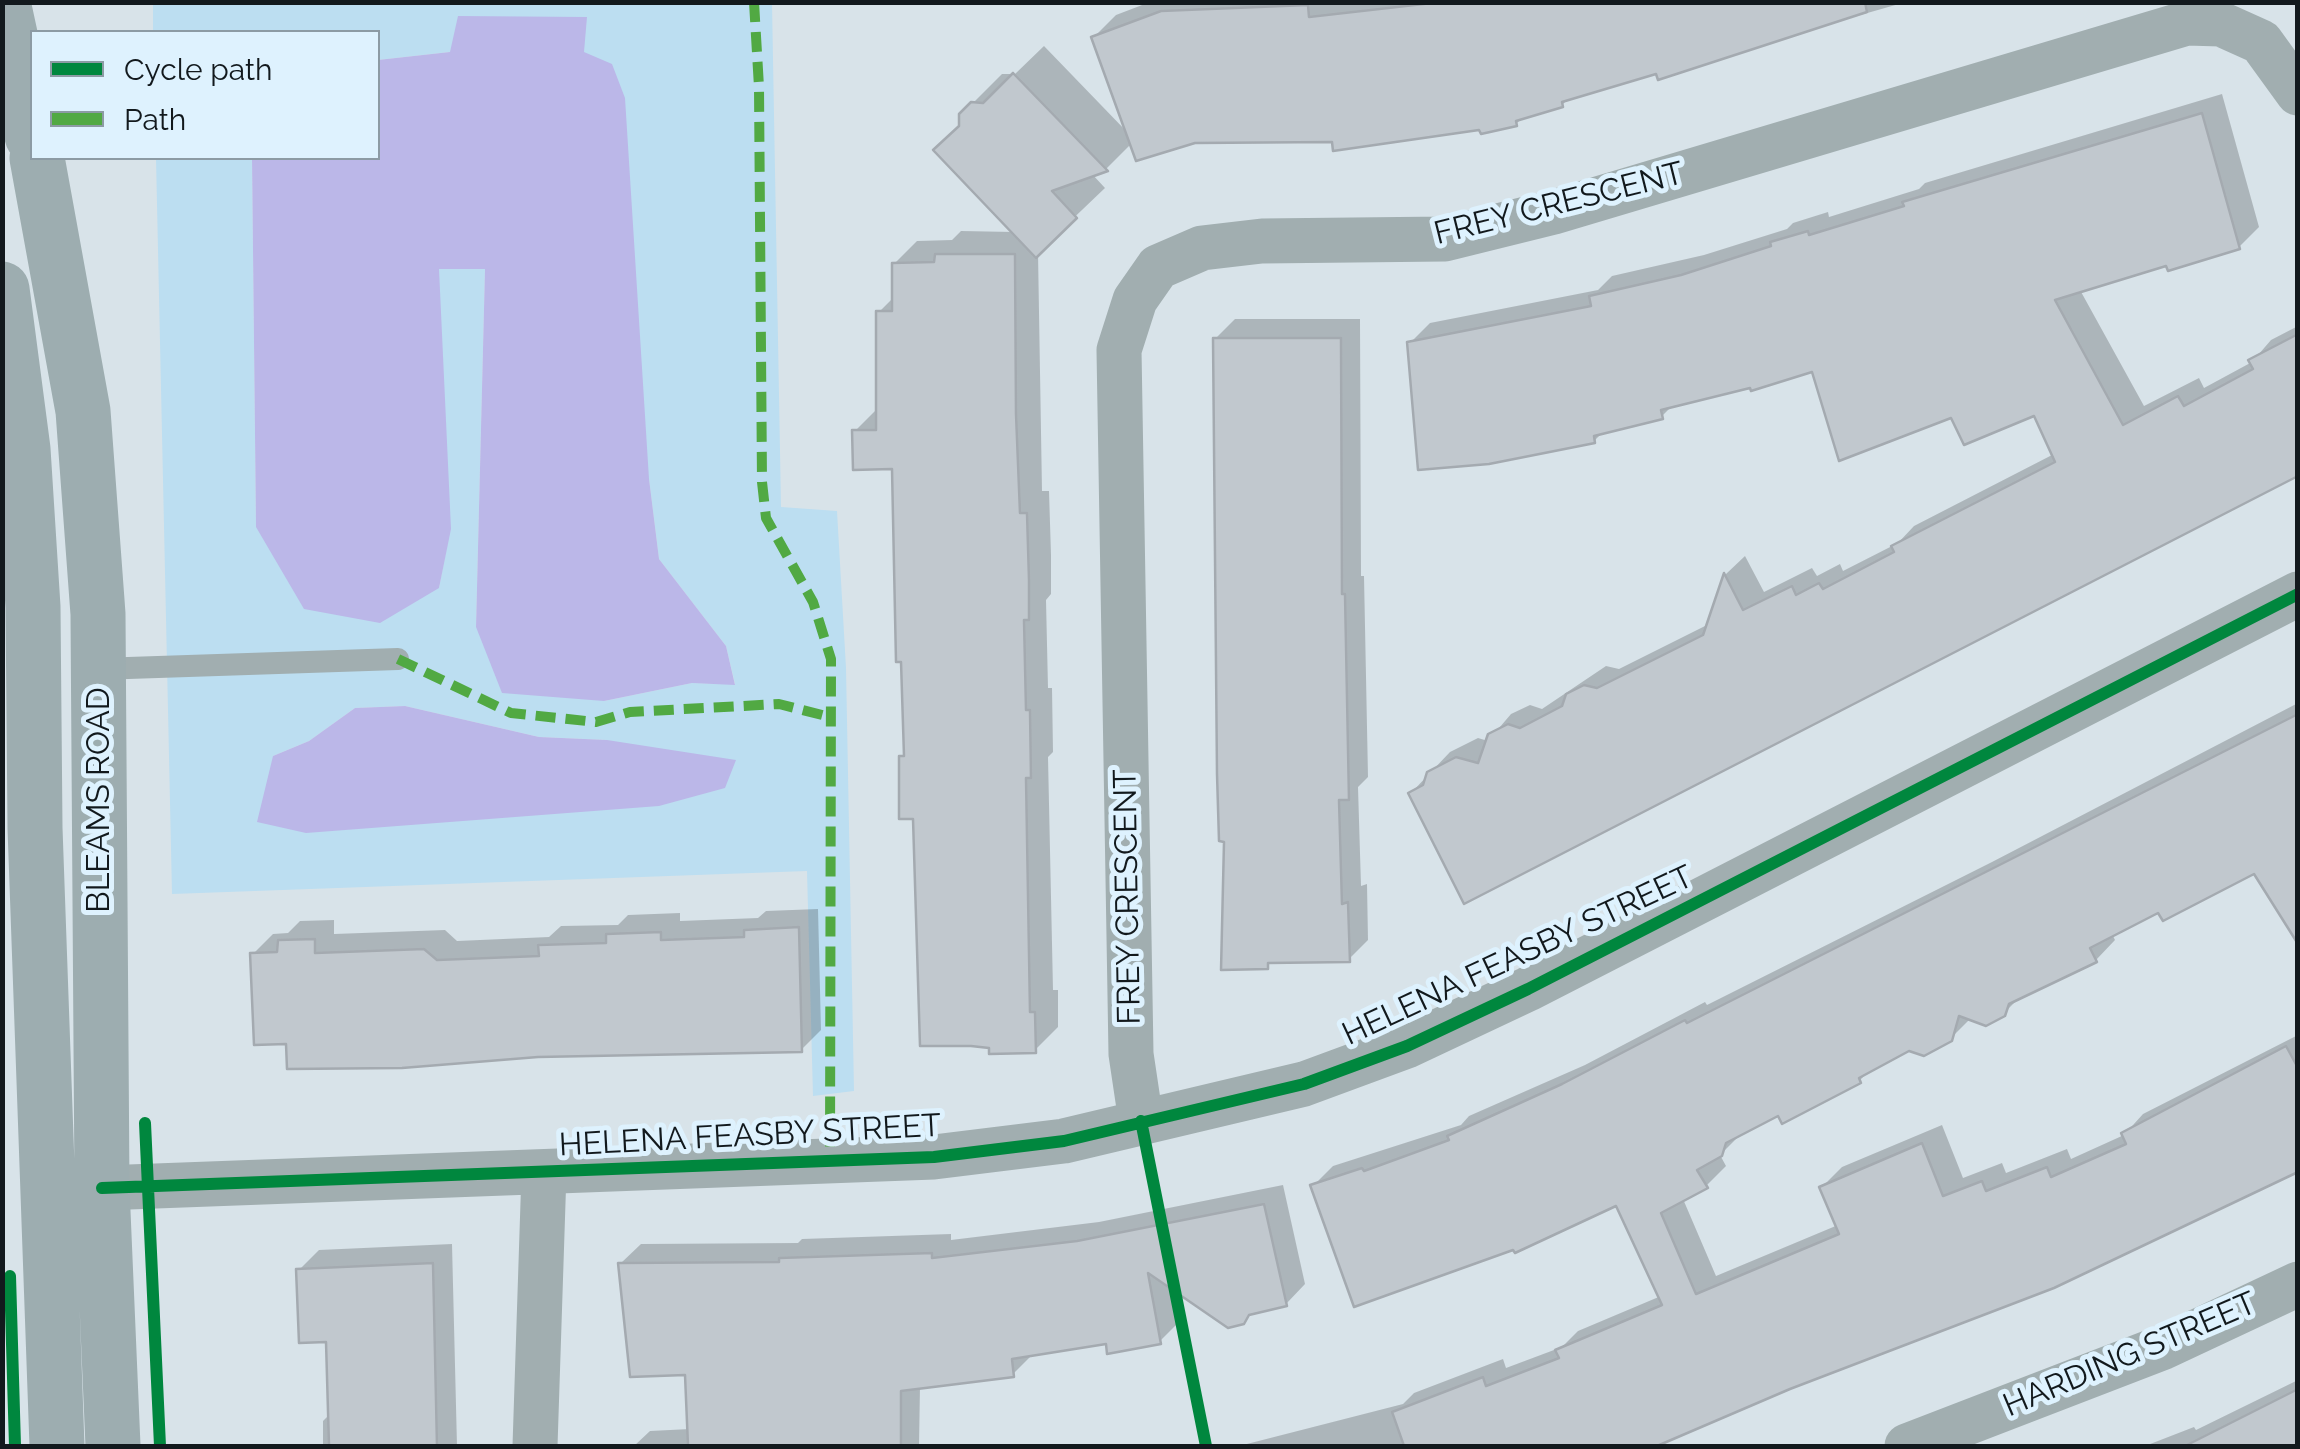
<!DOCTYPE html>
<html>
<head>
<meta charset="utf-8">
<style>
	body { margin:0 }
	#map { position:relative; width:2300px; height:1449px; overflow:hidden; background:#d8e3e9; font-family:Raleway,sans-serif }
	canvas { display:block }
	.frame { position:absolute; inset:0; border:5px solid #12191d; pointer-events:none }
	.legend { position:absolute; left:30px; top:30px; width:350px; height:130px; box-sizing:border-box; background:#def2fe; border:2px solid #8c9ba4; margin:0; padding:12px 18px; list-style:none; font-size:30px; color:#12191d }
	.legend li { display:flex; align-items:center; gap:20px; height:50px }
	.legend b { width:50px; border:2px solid #8c9ba4 }
</style>
</head>
<body>
<div id="map">
<canvas width="2300" height="1449"></canvas>
<div class="frame"></div>
<ul class="legend">
<li><b style="height:12px;background:#00873e"></b>Cycle path</li>
<li><b style="height:12px;background:#51a943"></b>Path</li>
</ul>
</div>
<script>
const c = document.querySelector('canvas').getContext('2d');
c.lineJoin = 'round';
function fill(path, color) {
  c.fillStyle = color;
  c.fill(path, 'evenodd');
}
function toPath(rows) {
  const path = new Path2D();
  for (const r of rows) {
    path.moveTo(r[0], r[1]);
    for (let i = 2; i < r.length; i += 2) path.lineTo(r[i], r[i + 1]);
  }
  return path;
}
function strokePath(path, color, width, dash) {
  c.strokeStyle = color;
  c.lineWidth = width;
  c.lineCap = dash ? 'butt' : 'round';
  c.setLineDash(dash || []);
  c.stroke(path);
}
function label(font, color, halo, rows, align = 'center') {
  c.font = font + ' Raleway,sans-serif';
  c.lineWidth = 10;
  c.setLineDash([]);
  c.textBaseline = 'middle';
  c.strokeStyle = halo;
  c.fillStyle = color;
  for (const [text, x, y, turn = 0] of rows) {
    c.save();
    c.translate(x, y);
    c.rotate((+turn || 0) * Math.PI / 180);
    c.textAlign = isNaN(turn) ? turn : align;
    if (halo) c.strokeText(text, 0, 0);
    c.fillText(text, 0, 0);
    c.restore();
  }
}
const green = toPath([
	[153,3,772,3,781,507,837,511,846,668,854,1091,813,1096,807,871,172,894,156,158,252,158,256,527,439,588,450,529,438,268,485,269,476,627,604,701,692,683,735,684,726,646,659,559,649,479,450,52,378,60,378,32,153,32],
	[405,706,539,737,607,740,273,756,309,741,355,708]
]);
const water = toPath([
	[458,16,587,17,584,52,612,64,625,98,649,479,659,559,726,646,735,685,692,683,604,701,502,693,476,627,485,269,439,269,451,529,439,588,380,623,304,609,256,527,252,158,378,158,378,60,450,52],
	[405,706,539,737,607,740,736,760,725,788,659,806,306,833,257,822,273,756,309,741,355,708]
]);
const shadow = toPath([
	[1150,2,1906,2,1569,98,1562,105,1524,116,1516,124,1335,139,1132,143,1106,169,1092,174,1105,188,1038,252,1042,491,1049,491,1051,555,1051,594,1046,600,1048,688,1052,688,1053,752,1048,757,1053,990,1058,990,1058,1027,1035,1050,916,816,901,757,907,751,894,467,855,431,879,407,879,312,894,297,894,264,917,241,952,240,961,231,1014,232,961,126,961,115,1002,74,1015,74,1044,46,1129,134,1094,37,1116,15],
	[2222,94,2259,227,2239,247,2080,290,2144,406,2199,378,2204,388,2252,362,2271,340,2298,326,2298,476,1411,793,1450,752,1478,738,1488,741,1511,714,1530,705,1542,709,1606,666,1619,669,1709,624,1726,574,1745,556,1764,592,1812,568,1817,576,1840,564,1843,571,1898,543,1914,526,2054,454,2035,413,1952,415,1814,369,1674,404,1662,416,1604,431,1594,441,1410,343,1430,323,1598,290,1612,276,1704,255,1787,229,1793,223,1828,212,1829,217,1919,189,1925,183],
	[1235,319,1360,319,1361,576,1364,576,1368,777,1358,787,1361,886,1367,884,1368,940,1348,960,1272,961,1267,966,1227,926,1215,339],
	[2298,703,2298,839,2112,934,2115,940,2096,960,2021,996,2003,1014,1971,1018,1950,1039,1909,1048,1872,1068,1860,1080,1779,1113,1741,1134,1720,1155,1726,1166,1706,1186,1683,1199,1716,1276,1838,1225,1822,1187,1842,1167,1942,1125,1963,1178,2002,1163,2006,1173,2067,1149,2071,1159,2124,1135,2143,1114,2298,1035,2298,1170,1649,1446,1239,1446,1403,1404,1414,1393,1503,1359,1506,1368,1562,1347,1578,1331,1661,1296,1617,1202,1313,1186,1333,1166,1461,1125,1469,1116,1585,1065,1705,1002,1707,1005,1992,862],
	[818,909,821,1030,801,1050,288,1041,253,954,273,934,288,933,300,921,334,920,334,934,445,930,457,941,549,937,561,926,618,925,628,915,680,913,680,921,758,918,766,911],
	[1283,1185,1305,1284,1286,1304,1253,1312,1243,1322,1173,1287,1179,1322,1159,1342,1108,1342,1034,1353,1013,1374,920,1386,919,1446,822,1446,822,1385,716,1440,717,1446,634,1446,650,1431,690,1429,687,1372,621,1263,641,1244,798,1243,802,1239,951,1234,951,1240,1099,1222],
	[452,1244,457,1446,323,1446,323,1421,331,1413,328,1339,299,1270,319,1250],
	[2298,1380,2298,1446,2145,1446,2194,1427,2196,1430]
]);
const building = toPath([
	[1441,2,1865,2,1867,12,1658,80,1656,74,1562,102,1563,107,1516,121,1517,126,1481,134,1479,130,1333,151,1332,142,1195,143,1136,161,1091,37,1161,11,1308,5,1309,17,1441,2],
	[1013,73,1108,171,1052,191,1077,218,1036,258,933,150,959,126,959,114,971,102,983,103,1013,73],
	[2202,113,2240,249,2168,271,2166,266,2055,300,2123,425,2178,396,2184,406,2253,369,2248,360,2298,334,2298,476,1464,904,1408,793,1423,785,1427,772,1456,757,1478,763,1488,734,1508,724,1520,728,1562,706,1566,694,1584,685,1597,688,1703,635,1724,573,1743,610,1792,586,1796,595,1819,583,1823,589,1894,552,1891,546,2055,462,2034,416,1964,445,1951,418,1839,461,1812,372,1751,391,1750,388,1661,410,1663,419,1594,436,1595,443,1489,464,1418,470,1407,342,1591,306,1589,296,1681,275,1771,246,1770,242,1808,231,1809,235,1904,206,1902,202,2202,113],
	[935,254,1015,254,1016,414,1020,513,1027,513,1029,580,1029,620,1024,620,1026,710,1030,710,1031,778,1026,778,1030,1012,1035,1012,1036,1053,989,1054,989,1048,971,1046,920,1046,913,819,899,819,899,756,904,756,901,662,896,662,892,469,853,470,852,430,876,430,876,311,892,311,892,263,934,262,935,254],
	[1213,338,1341,338,1342,594,1345,594,1349,800,1339,800,1342,904,1348,902,1350,962,1268,963,1268,969,1221,970,1224,842,1219,841,1217,774,1213,338],
	[2298,714,2298,944,2254,874,2163,921,2158,913,2090,948,2097,962,2009,1004,2005,1016,1986,1026,1959,1016,1952,1041,1924,1056,1909,1051,1859,1078,1861,1083,1782,1124,1778,1116,1726,1143,1722,1156,1697,1170,1708,1188,1661,1213,1696,1294,1839,1234,1819,1187,1922,1143,1943,1196,1982,1181,1986,1191,2047,1167,2051,1177,2126,1144,2121,1133,2286,1046,2298,1068,2298,1172,2054,1288,1790,1389,1657,1446,1404,1446,1392,1412,1483,1377,1486,1386,1559,1358,1555,1350,1662,1305,1616,1206,1515,1253,1513,1250,1354,1307,1310,1185,1362,1168,1364,1171,1449,1140,1447,1136,1562,1084,1685,1020,1687,1023,2298,714],
	[799,927,802,1052,538,1057,402,1068,287,1069,286,1044,254,1045,250,953,277,952,278,940,315,939,315,953,424,949,437,960,539,956,538,945,606,943,606,934,661,932,661,940,744,937,744,930,799,927],
	[1264,1204,1287,1306,1249,1315,1244,1324,1228,1328,1148,1273,1161,1344,1107,1354,1106,1344,1012,1359,1014,1377,901,1391,901,1446,688,1446,685,1375,630,1377,618,1263,779,1262,779,1258,932,1253,932,1258,1077,1241,1264,1204],
	[433,1263,437,1446,329,1446,326,1342,299,1343,296,1269,433,1263],
	[2298,1389,2298,1446,2185,1446,2298,1389]
]);
const service = toPath([
	[98,669,398,659]
]);
const minor = toPath([
	[1141,1121,1131,1054,1119,350,1135,300,1158,267,1202,248,1262,241,1445,239,1554,212,2187,23,2221,24,2261,42,2298,93],
	[102,1188,934,1157,1064,1141,1304,1084,1407,1046,1528,989,2298,594],
	[535,1446,544,1172],
	[1907,1446,2164,1347,2298,1284]
]);
const secondary = toPath([
	[3,2,32,136],
	[37,158,83,411,98,614,102,1188,113,1446],
	[2,289,23,449,33,607,35,828,57,1446]
]);
const quiet = toPath([
	[754,2,759,87,762,482,766,518,813,602,831,659,830,1161],
	[398,659,511,713,596,722,630,712,779,704,830,717]
]);
const cycleway = toPath([
	[1141,1121,1206,1446],
	[145,1123,160,1446],
	[102,1188,934,1157,1064,1141,1304,1084,1407,1046,1528,989,2298,594],
	[10,1276,15,1446]
]);
const streetNames = [
	["FREY CRESCENT",1559,204,-14],
	["BLEAMS ROAD",99,800,-90],
	["FREY CRESCENT",1128,897,-91],
	["HELENA FEASBY STREET",1518,956,-25],
	["HELENA FEASBY STREET",750,1136,-3],
	["HARDING STREET",2130,1355,-23]
];
fill(green, '#bcdef1');
fill(water, '#bbb7e8');
fill(shadow, '#0003');
fill(building, '#c1c8ce');
strokePath(building, '#a4aab0', 2.5);
strokePath(service, '#a1aeb0', 22);
strokePath(minor, '#a1aeb0', 45);
strokePath(secondary, '#9dadb0', 55);
strokePath(quiet, '#51a943', 10, [20, 10]);
strokePath(cycleway, '#00873e', 12);
label('32px', '#12191d', '#def2fe', streetNames);
</script>
</body>
</html>
